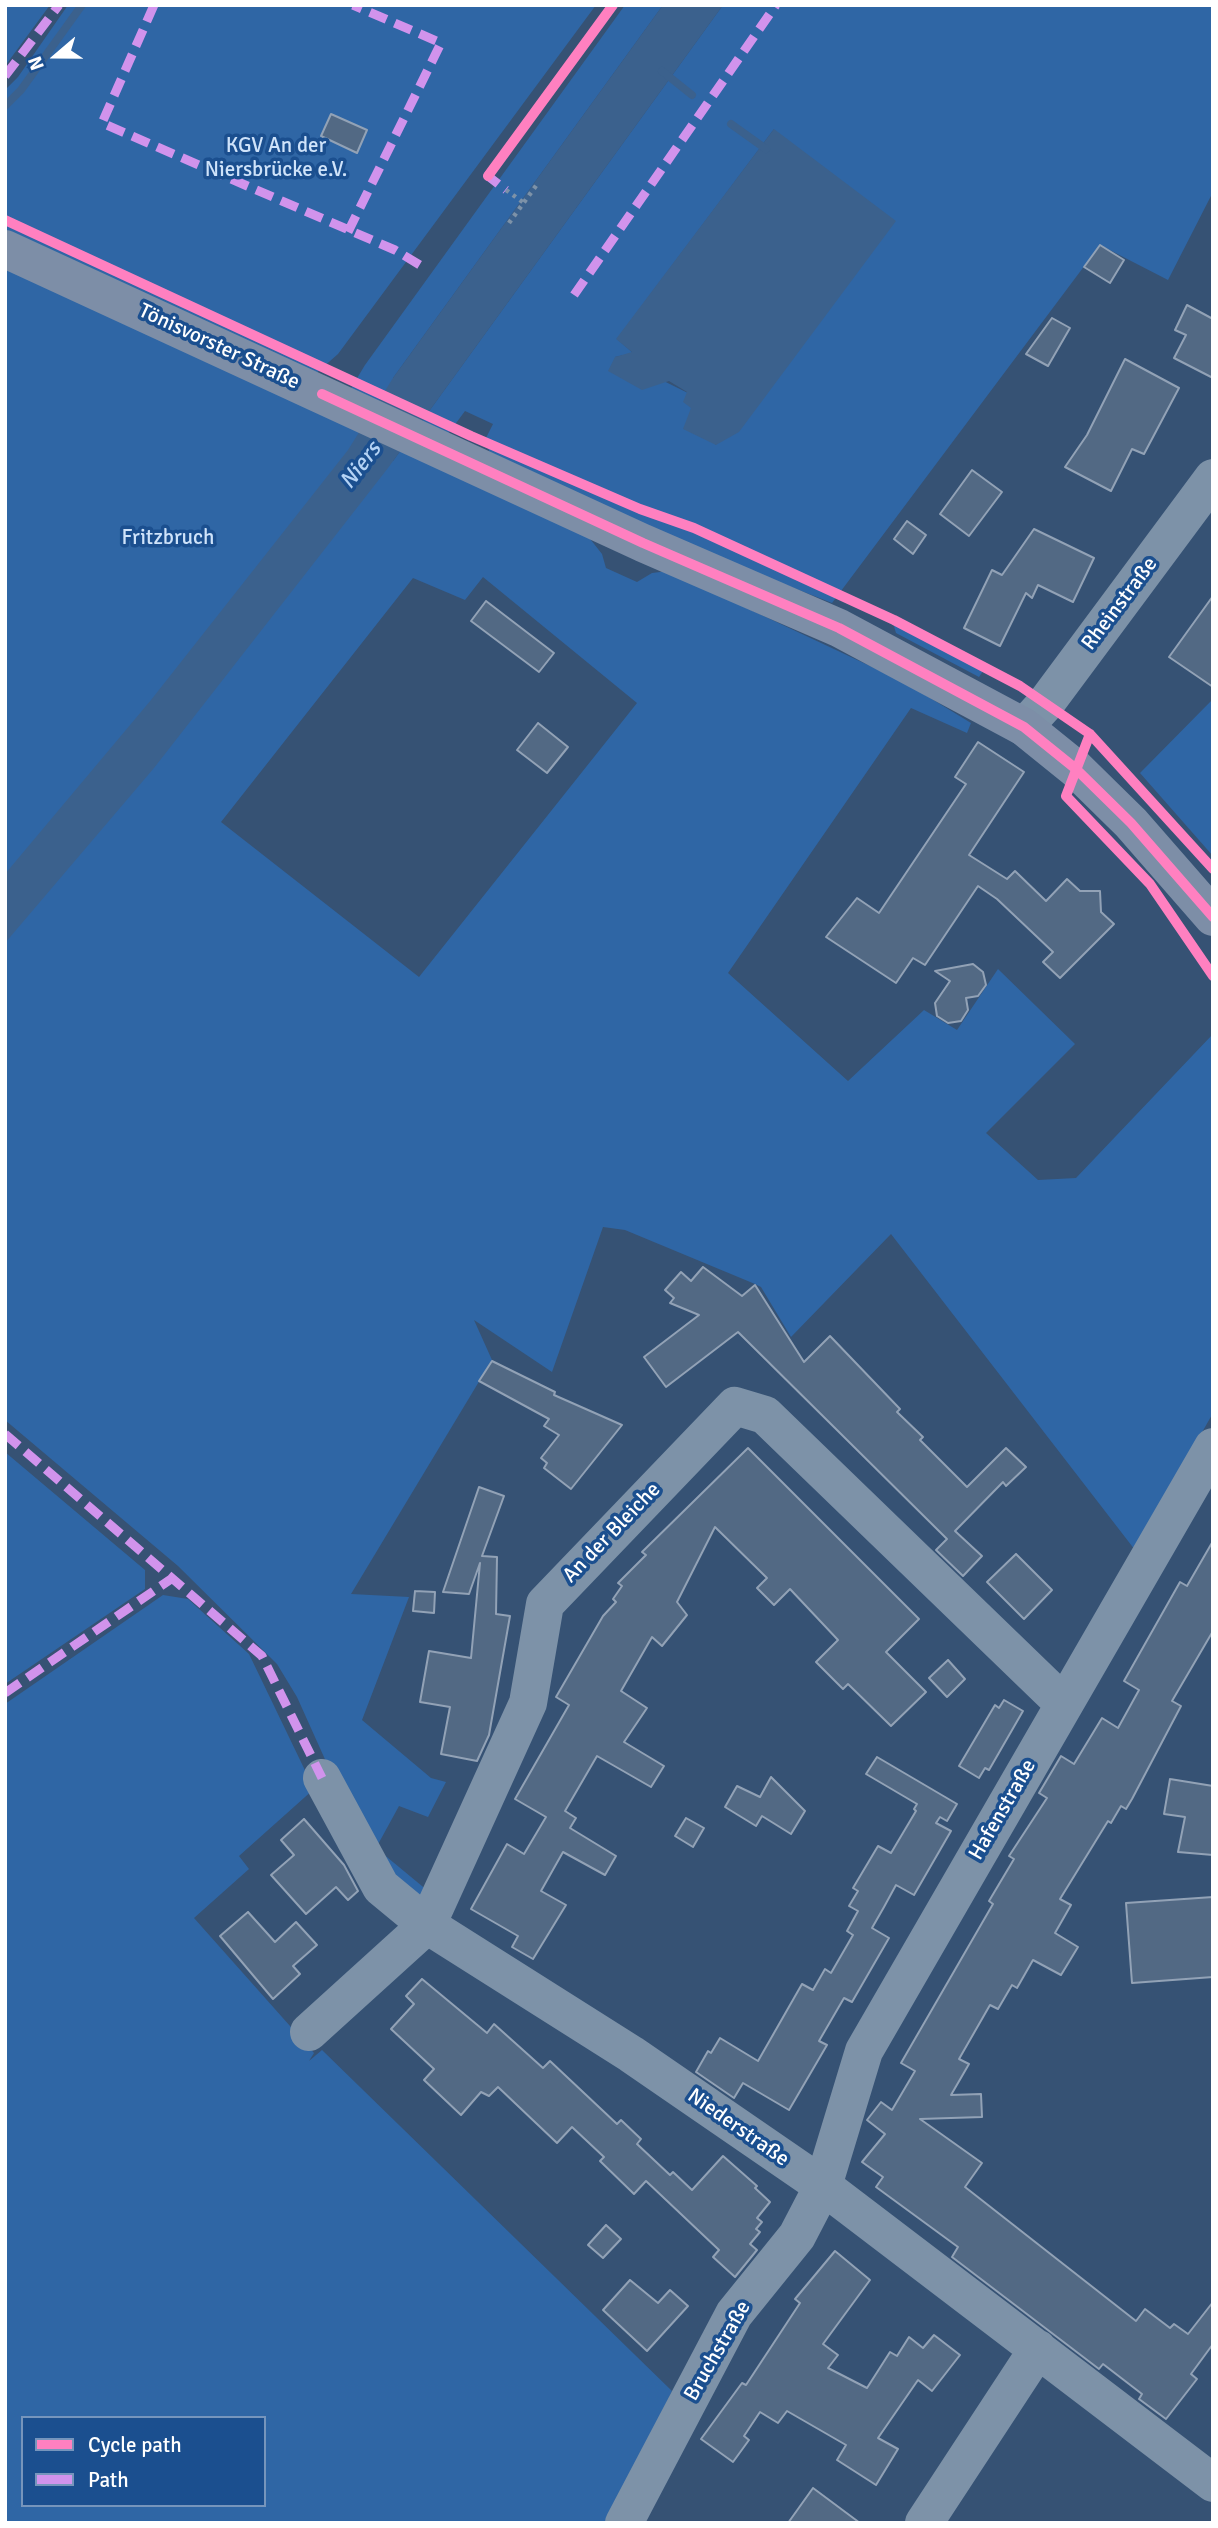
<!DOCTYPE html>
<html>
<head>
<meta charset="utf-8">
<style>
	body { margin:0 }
	#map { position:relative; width:1218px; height:2528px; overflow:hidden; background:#365274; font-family:Signika,sans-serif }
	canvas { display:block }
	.frame { position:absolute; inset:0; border:7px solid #fff; pointer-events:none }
	.legend { position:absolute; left:21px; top:2416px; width:245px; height:91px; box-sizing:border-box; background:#1b4f8f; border:2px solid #7695bc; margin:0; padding:9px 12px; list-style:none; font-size:21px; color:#fff }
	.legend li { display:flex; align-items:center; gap:14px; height:35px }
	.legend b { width:35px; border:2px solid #7695bc }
	.north { position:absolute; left:21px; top:21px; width:70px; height:70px; -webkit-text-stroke:5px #1b4f8f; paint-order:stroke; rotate:250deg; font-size:19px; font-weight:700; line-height:28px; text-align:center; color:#fff }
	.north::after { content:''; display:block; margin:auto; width:24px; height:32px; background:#fff; clip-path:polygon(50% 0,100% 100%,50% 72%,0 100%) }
</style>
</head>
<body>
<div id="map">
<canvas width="1218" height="2528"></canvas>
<div class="frame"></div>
<ul class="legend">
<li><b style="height:9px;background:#ff80c0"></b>Cycle path</li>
<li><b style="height:9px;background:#d193ec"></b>Path</li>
</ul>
<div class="north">N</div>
</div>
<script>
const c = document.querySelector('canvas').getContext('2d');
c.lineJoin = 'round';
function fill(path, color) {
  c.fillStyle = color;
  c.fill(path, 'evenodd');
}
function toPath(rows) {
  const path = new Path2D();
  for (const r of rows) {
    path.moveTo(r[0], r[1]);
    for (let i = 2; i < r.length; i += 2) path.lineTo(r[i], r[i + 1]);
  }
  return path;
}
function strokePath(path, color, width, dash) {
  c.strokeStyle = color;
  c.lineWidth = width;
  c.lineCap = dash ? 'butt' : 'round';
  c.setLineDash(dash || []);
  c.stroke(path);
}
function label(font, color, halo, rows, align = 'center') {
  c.font = font + ' Signika,sans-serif';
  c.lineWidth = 7;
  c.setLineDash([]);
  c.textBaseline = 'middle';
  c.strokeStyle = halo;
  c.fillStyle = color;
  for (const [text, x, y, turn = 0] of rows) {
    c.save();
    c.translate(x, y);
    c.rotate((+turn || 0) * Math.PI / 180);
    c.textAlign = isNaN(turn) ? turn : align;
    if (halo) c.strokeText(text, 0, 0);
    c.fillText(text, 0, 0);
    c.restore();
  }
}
const green = toPath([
	[5,5,50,5,5,66],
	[68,5,596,5,338,354,313,376,5,236,5,90,18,77],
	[625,5,663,5,393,378,393,461,723,5,1213,5,1213,192,1168,280,1100,245,832,603,748,570,491,456,485,440,493,424,465,411,428,461,587,535,602,554,606,568,637,582,652,573,668,571,904,682,971,723,967,733,911,708,728,973,848,1081,924,1010,957,1030,998,969,1075,1044,986,1133,1038,1180,1076,1178,1213,1034,1213,1413,1135,1550,891,1234,791,1337,761,1287,755,1284,625,1230,603,1227,552,1372,474,1320,492,1360,351,1594,409,1597,362,1720,431,1778,446,1782,428,1817,399,1806,376,1848,428,1891,417,1900,368,1855,297,1697,277,1664,178,1566,5,1420,5,266,333,418,365,365],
	[774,129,716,445,691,408,688,393,615,357,633,353,617,339],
	[483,577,637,703,419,977,221,822,413,578,465,600],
	[893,623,983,671,979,677,896,633],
	[1213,699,1213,856,1140,773],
	[5,1452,145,1570,145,1589,5,1684],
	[163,1595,188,1599,249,1654,314,1789,239,1856,249,1869,194,1918,314,2053,309,2061,322,2050,672,2391,608,2523,5,2523,5,1704],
	[23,2418,264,2418,264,2505,23,2505]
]);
const water = toPath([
	[663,5,723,5,388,468,154,768,5,943,5,874,151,700,348,450,393,378],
	[774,129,896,221,739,432,716,445,683,429,691,408,683,402,687,392,669,381,642,390,608,371,615,357,632,352,616,339]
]);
const stream = toPath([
	[662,71,692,95],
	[5,106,21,90,82,5],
	[731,124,766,149]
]);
const building = toPath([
	[331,114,367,130,357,153,321,136,331,114],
	[1100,245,1124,260,1110,283,1084,267,1100,245],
	[1187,305,1213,319,1213,378,1174,358,1186,335,1175,330,1187,305],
	[1052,318,1070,328,1048,366,1026,354,1052,318],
	[1125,359,1179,388,1144,454,1132,449,1111,491,1065,467,1087,435,1125,359],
	[972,470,1002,492,969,536,940,514,972,470],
	[907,521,926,535,913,554,894,539,907,521],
	[1034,529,1094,558,1073,602,1038,585,1032,598,1026,593,1000,646,964,628,992,570,1002,575,1034,529],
	[1213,596,1213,687,1169,657,1213,596],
	[486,601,554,653,539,672,471,621,486,601],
	[538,723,568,747,547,773,517,750,538,723],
	[978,742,1024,772,969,855,1007,879,1015,871,1046,901,1067,879,1080,891,1100,891,1101,912,1114,924,1060,978,1043,962,1053,952,997,899,978,886,925,965,913,958,896,983,826,937,857,898,879,913,966,784,955,777,978,742],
	[973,964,983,972,986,985,978,996,966,998,968,1010,961,1021,948,1023,937,1016,935,1003,950,981,935,971,973,964],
	[703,1267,742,1296,755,1285,804,1362,830,1336,900,1409,897,1412,923,1437,920,1440,967,1487,1006,1448,1026,1467,1006,1486,1003,1482,955,1531,982,1556,963,1576,936,1550,947,1539,738,1332,666,1387,644,1357,699,1315,670,1303,674,1298,665,1290,681,1272,691,1281,703,1267],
	[492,1361,555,1392,554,1395,622,1425,571,1489,544,1468,547,1463,541,1458,559,1435,544,1426,549,1419,479,1381,492,1361],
	[748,1448,919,1619,886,1652,926,1692,891,1726,848,1684,843,1689,816,1662,838,1640,790,1589,774,1605,757,1588,767,1578,715,1527,677,1602,687,1615,662,1646,652,1637,621,1691,647,1708,624,1742,664,1766,651,1787,597,1756,565,1811,576,1818,570,1828,616,1856,605,1875,563,1852,541,1891,566,1905,533,1959,512,1947,518,1936,471,1909,507,1844,524,1854,546,1817,515,1799,569,1705,556,1697,603,1616,616,1602,613,1599,622,1586,618,1583,646,1555,642,1552,748,1448],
	[479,1487,504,1496,482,1556,497,1557,496,1614,510,1616,489,1735,477,1761,441,1754,450,1707,420,1702,429,1651,471,1658,480,1563,469,1594,443,1592,479,1487],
	[1213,1541,1213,1631,1172,1701,1181,1706,1132,1799,1126,1809,1121,1806,1111,1823,1108,1821,1060,1899,1071,1905,1055,1933,1078,1947,1061,1975,1033,1960,1017,1988,1012,1985,998,2009,990,2005,959,2059,969,2064,951,2095,981,2094,982,2117,920,2119,982,2163,965,2187,1136,2321,1145,2309,1170,2328,1174,2324,1188,2334,1213,2302,1213,2344,1191,2374,1197,2379,1166,2419,1139,2399,1142,2394,1103,2364,1099,2369,952,2257,958,2247,876,2187,883,2177,862,2162,885,2134,867,2120,881,2102,892,2110,915,2071,901,2063,993,1904,989,1901,1014,1859,1009,1856,1047,1798,1039,1793,1061,1756,1074,1764,1102,1718,1118,1728,1139,1690,1124,1681,1180,1582,1187,1586,1213,1541],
	[1016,1554,1052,1590,1024,1619,987,1582,1016,1554],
	[415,1591,435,1592,434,1613,413,1611,415,1591],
	[948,1660,965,1679,947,1697,929,1678,948,1660],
	[1004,1700,1023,1711,989,1770,985,1768,979,1778,959,1766,995,1705,999,1708,1004,1700],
	[877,1757,957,1804,947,1821,940,1817,936,1823,951,1831,914,1895,896,1885,884,1907,872,1928,889,1938,852,2002,844,1998,819,2041,827,2045,789,2110,743,2083,734,2098,696,2072,708,2051,711,2053,720,2038,758,2061,802,1984,813,1990,825,1969,831,1973,853,1935,847,1931,858,1911,849,1906,858,1891,853,1888,878,1846,891,1853,916,1811,914,1809,917,1804,866,1774,877,1757],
	[771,1777,805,1811,791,1834,762,1816,756,1826,725,1807,737,1786,760,1797,771,1777],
	[1170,1779,1213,1786,1213,1855,1178,1852,1185,1817,1164,1814,1170,1779],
	[686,1818,704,1828,693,1847,675,1836,686,1818],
	[304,1819,344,1865,358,1891,348,1900,336,1887,306,1914,271,1875,294,1855,281,1840,304,1819],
	[1213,1897,1213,1977,1132,1983,1126,1903,1213,1897],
	[248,1912,275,1942,296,1922,317,1945,293,1966,300,1974,273,1999,220,1936,248,1912],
	[422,1979,487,2033,494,2024,543,2068,550,2061,617,2124,621,2120,641,2139,637,2144,670,2175,673,2172,692,2190,723,2156,757,2186,755,2188,770,2202,757,2218,762,2222,756,2229,760,2232,750,2244,757,2250,735,2277,713,2257,719,2250,646,2181,634,2194,600,2161,604,2157,572,2127,557,2143,498,2087,489,2096,481,2092,461,2115,424,2080,434,2069,391,2029,414,2004,406,1996,422,1979],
	[606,2225,621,2239,603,2258,588,2245,606,2225],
	[835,2251,870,2280,823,2344,838,2355,828,2368,867,2388,890,2352,897,2356,909,2337,923,2348,934,2335,960,2355,932,2391,918,2380,878,2438,898,2449,876,2485,837,2460,846,2445,787,2411,778,2423,760,2412,744,2436,749,2440,733,2462,701,2439,742,2383,746,2385,800,2303,795,2299,835,2251],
	[630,2280,658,2303,670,2290,688,2306,647,2351,603,2310,630,2280],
	[813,2488,860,2523,788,2523,813,2488]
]);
const path = toPath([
	[506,190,524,203],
	[509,223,538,183]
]);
const minor = toPath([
	[1024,727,1046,703,1213,478],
	[322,1778,381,1887,427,1925,631,2054,823,2186,1213,2483],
	[309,2032,427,1925,528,1703,545,1604,735,1406,765,1415,1064,1704],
	[624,2523,734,2314,797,2236,823,2186,864,2051,1213,1447],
	[924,2523,1038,2349]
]);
const major = toPath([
	[5,249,643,543,839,628,1024,727,1076,769,1131,823,1213,917]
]);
const quiet = toPath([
	[154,5,102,123,395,250,420,265],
	[5,76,59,5],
	[491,172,488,176,506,190],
	[348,232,441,43,353,5],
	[574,295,776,5],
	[5,1434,262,1656,322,1778],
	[5,1693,174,1577]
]);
const cycleway = toPath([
	[488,176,613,5],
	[5,220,471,436,640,509,694,528,894,620,1020,686,1090,734,1213,869],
	[322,394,643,543,839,628,1024,727,1076,769,1131,823,1213,917],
	[1090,734,1066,796,1150,884,1213,976]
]);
const parkNames = [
	["KGV An der",276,146],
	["Niersbrücke e.V.",276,170],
	["Fritzbruch",168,538]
];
const streetNames = [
	["Tönisvorster Straße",219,347,25],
	["Rheinstraße",1120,604,-53],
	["An der Bleiche",612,1533,-46],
	["Hafenstraße",1003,1810,-60],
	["Niederstraße",738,2128,35],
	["Bruchstraße",718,2351,-60]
];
const waterNames = [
	["Niers",361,466,-53]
];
fill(green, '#2f66a5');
fill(water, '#3b618d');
strokePath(stream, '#3b618d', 8);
fill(building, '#526984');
strokePath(building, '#92a2b6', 2);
strokePath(path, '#7d92a8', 4.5, [3.5, 5]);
strokePath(minor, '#7d92a8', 38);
strokePath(major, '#7d8ea7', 38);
strokePath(quiet, '#d193ec', 9, [18, 9]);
strokePath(cycleway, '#ff80c0', 10);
label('21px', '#cfe3fa', '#1b4f8f', parkNames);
label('21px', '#fff', '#1b4f8f', streetNames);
label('italic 23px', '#b5d3f5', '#1b4f8f', waterNames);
</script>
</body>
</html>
